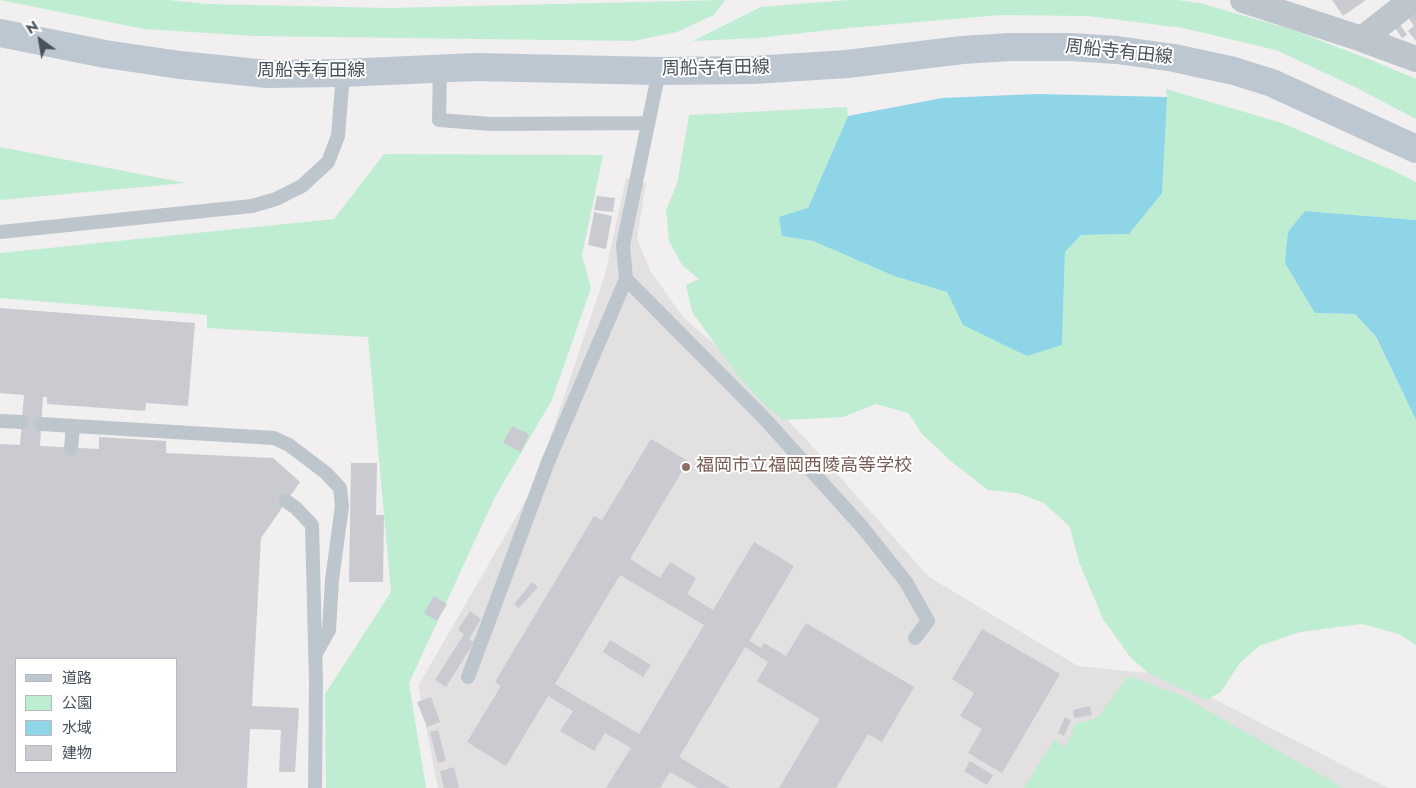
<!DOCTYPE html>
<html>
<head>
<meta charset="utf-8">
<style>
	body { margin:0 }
	#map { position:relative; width:1416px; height:788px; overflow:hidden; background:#f1efef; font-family:Jost,"Noto Sans JP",sans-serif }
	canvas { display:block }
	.legend { position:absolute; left:15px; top:658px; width:162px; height:115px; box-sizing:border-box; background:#fff; border:1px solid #b6babd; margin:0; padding:6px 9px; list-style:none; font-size:15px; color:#48525b }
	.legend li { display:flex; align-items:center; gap:10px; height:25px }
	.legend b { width:25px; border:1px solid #b6babd }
	.north { position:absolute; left:15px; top:15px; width:50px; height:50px; -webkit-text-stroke:4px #fff; paint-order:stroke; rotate:328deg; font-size:14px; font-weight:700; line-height:20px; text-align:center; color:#48525b }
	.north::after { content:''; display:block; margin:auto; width:18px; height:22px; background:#48525b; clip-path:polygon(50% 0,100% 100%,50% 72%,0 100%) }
</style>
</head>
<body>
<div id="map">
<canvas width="1416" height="788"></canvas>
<ul class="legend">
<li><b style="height:6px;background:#bdc7d2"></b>道路</li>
<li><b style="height:14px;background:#bfedd1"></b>公園</li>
<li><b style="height:14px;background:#8ed5e8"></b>水域</li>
<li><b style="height:14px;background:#c9cbd1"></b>建物</li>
</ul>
<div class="north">N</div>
</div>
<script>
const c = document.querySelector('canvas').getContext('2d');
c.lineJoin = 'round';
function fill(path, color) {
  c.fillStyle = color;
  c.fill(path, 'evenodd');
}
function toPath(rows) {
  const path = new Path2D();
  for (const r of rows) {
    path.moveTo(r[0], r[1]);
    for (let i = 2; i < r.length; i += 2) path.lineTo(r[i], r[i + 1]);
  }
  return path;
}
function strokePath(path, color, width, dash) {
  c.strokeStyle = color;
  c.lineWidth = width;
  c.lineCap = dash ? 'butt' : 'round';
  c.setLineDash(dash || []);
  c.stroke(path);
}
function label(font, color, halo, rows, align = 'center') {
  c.font = font + ' Jost,"Noto Sans JP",sans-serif';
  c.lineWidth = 4;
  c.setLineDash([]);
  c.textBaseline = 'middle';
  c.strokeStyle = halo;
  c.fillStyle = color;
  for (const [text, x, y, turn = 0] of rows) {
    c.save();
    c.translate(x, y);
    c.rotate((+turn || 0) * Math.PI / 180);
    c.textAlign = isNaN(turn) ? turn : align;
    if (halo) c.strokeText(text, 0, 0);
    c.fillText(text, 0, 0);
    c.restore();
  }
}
const education = toPath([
	[626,178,646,183,637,239,651,272,683,317,720,349,814,448,929,577,1078,666,1167,675,1388,788,438,788,418,686,534,486,605,275]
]);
const green = toPath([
	[0,0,169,0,206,4,389,8,725,0,714,15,677,32,633,41,255,36,144,29],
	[849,0,1177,0,1200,3,1293,30,1371,60,1416,79,1416,119,1359,89,1276,50,1183,28,1088,16,1002,15,848,28,757,38,693,41,761,7],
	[1166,89,1282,123,1392,170,1416,182,1416,220,1305,211,1315,313,1355,314,1376,338,1416,420,1416,645,1399,634,1362,624,1300,632,1259,646,1239,664,1221,692,1206,700,1148,673,1130,657,1103,619,1079,562,1070,527,1044,503,1017,493,988,490,952,462,923,435,908,413,876,404,843,417,784,420,767,407,739,377,692,312,686,285,699,279,682,265,669,241,666,210,677,184,689,115,847,107,848,116,808,208,782,236,813,241,894,276,947,292,963,325,1062,345,1065,252,1081,235,1129,234,1167,97],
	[0,147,186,183,0,200],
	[384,154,603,155,582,255,591,288,552,400,495,497,409,683,426,788,326,788,325,694,391,592,368,337,207,328,207,315,0,298,0,253,334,219],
	[1128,676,1180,695,1344,788,1024,788,1054,740,1066,747,1075,724,1097,718]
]);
const water = toPath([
	[1037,94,1167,97,1162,193,1129,234,1081,235,1065,252,1062,345,1027,356,963,325,947,292,894,276,813,241,782,236,779,217,808,208,848,116,942,98],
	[1305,211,1416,220,1416,420,1376,337,1355,314,1315,313,1285,263,1288,232]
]);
const building = toPath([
	[1332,0,1366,0,1343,16],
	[1416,11,1416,41,1408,31,1414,26,1408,17],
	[1399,23,1407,35,1402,38,1394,26],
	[597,196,615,198,613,212,594,210],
	[594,212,612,216,606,249,588,245],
	[0,308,195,323,188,406,146,403,145,411,47,404,47,397,43,397,40,446,99,449,99,437,166,441,166,453,273,458,300,482,261,538,252,706,299,708,295,772,279,772,281,730,250,729,247,788,0,788,0,444,20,445,24,395,0,393],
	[16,659,176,659,176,772,16,772],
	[512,426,529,434,521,452,503,443],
	[651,439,688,461,630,559,660,578,670,562,696,578,687,594,713,610,754,542,794,566,749,641,761,648,764,643,786,656,806,623,914,687,882,742,868,734,836,788,779,788,820,719,757,681,768,662,745,647,679,757,730,788,698,788,670,772,660,788,606,788,631,748,605,733,594,751,560,731,573,711,548,696,506,766,467,742,501,686,495,682,594,516,602,520],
	[620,575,704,625,639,734,555,684],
	[351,463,377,463,376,515,384,515,383,582,349,582],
	[532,582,538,587,519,608,514,604],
	[434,596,447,604,437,621,424,613],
	[470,611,481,619,469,639,474,642,446,687,435,680,464,634,458,630],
	[982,629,1060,674,1002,773,968,753,982,729,960,716,974,693,952,679],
	[610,640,651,665,643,677,603,652],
	[431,697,440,722,427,727,417,702],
	[1090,706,1092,715,1074,718,1073,710],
	[1065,717,1071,720,1064,736,1058,733],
	[438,730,446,761,438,763,430,732],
	[970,761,993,775,987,785,964,771],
	[454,767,459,788,444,788,440,771]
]);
const service = toPath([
	[440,69,439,120,491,124,648,123],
	[0,232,252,206,276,199,302,186,328,162,338,136,343,73],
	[626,279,764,418,863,528,906,582,928,621,915,638],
	[0,421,22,422],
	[41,424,274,438,289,445,326,473,340,488,342,506,332,580,329,630,315,655],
	[71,448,73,427],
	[286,501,296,508,312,525,316,683,315,788],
	[468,677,548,462,626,279,623,245,659,71]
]);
const minor = toPath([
	[1243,0,1362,39,1416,59],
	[1362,39,1412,0]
]);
const secondary = toPath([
	[0,33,105,54,180,65,267,74,343,73,475,67,659,71,753,70,847,64,962,50,1010,47,1071,47,1117,50,1174,58,1234,71,1272,83,1416,149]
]);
const markers = [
	[686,467,5,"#8d6e63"]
];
const streetNames = [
	["周船寺有田線",1119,53,6],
	["周船寺有田線",716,69,-1],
	["周船寺有田線",311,72]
];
const educationNames = [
	["福岡市立福岡西陵高等学校",696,467]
];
fill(education, '#e2e0e0');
fill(green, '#bfedd1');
fill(water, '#8ed5e8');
fill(building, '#c9cbd1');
strokePath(service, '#bec6cd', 14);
strokePath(minor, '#bec6cd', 26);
strokePath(secondary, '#bdc7d2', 28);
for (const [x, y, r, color] of markers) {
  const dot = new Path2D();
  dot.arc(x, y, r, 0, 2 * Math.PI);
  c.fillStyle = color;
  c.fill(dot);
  strokePath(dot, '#fff', 2);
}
label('18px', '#48525b', '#fff', streetNames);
label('18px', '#785e54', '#fff', educationNames, 'left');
</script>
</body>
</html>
